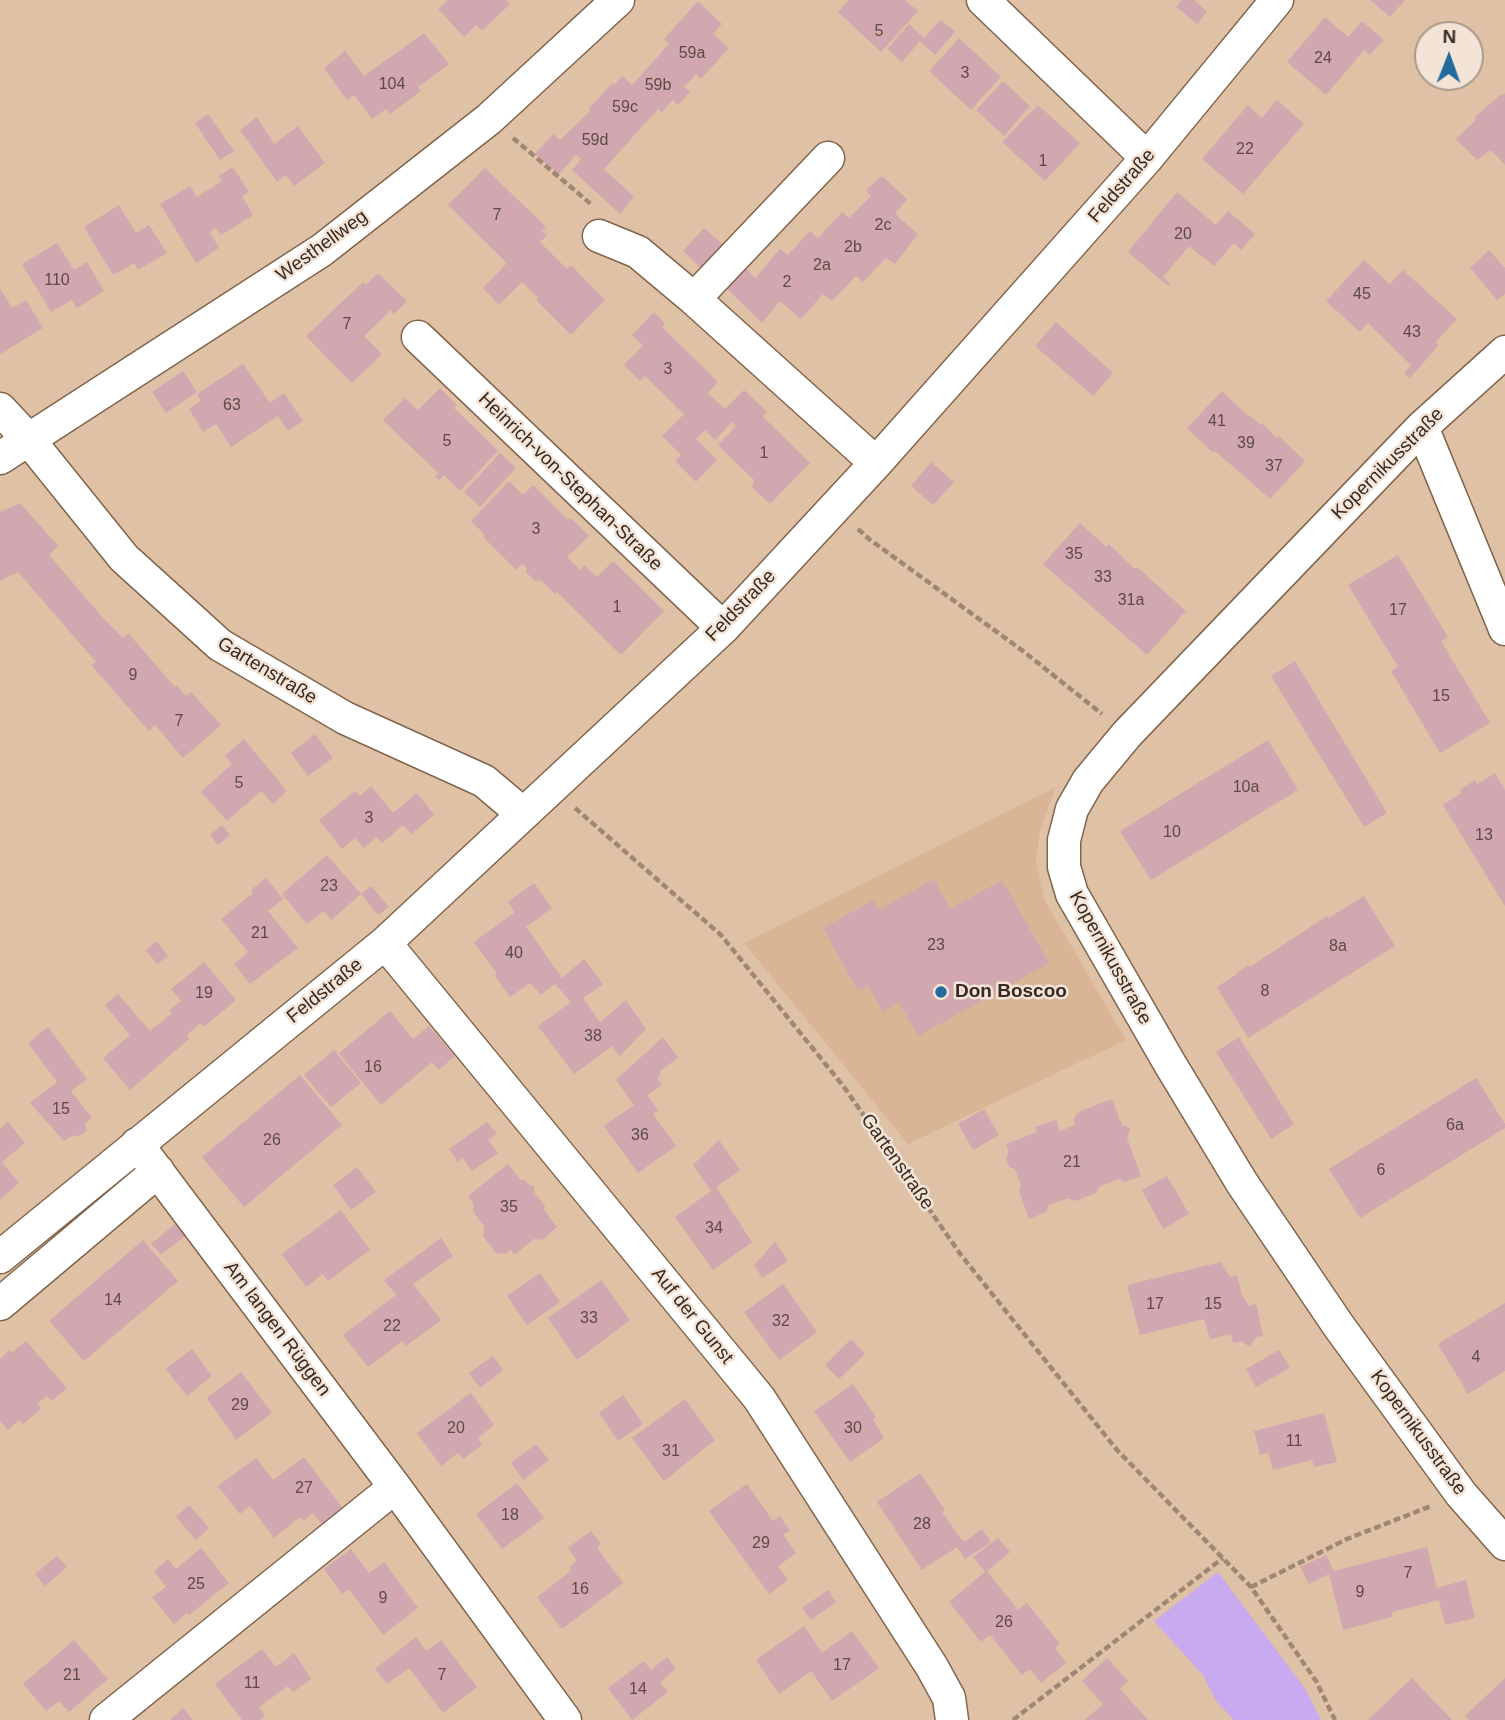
<!DOCTYPE html>
<html>
<head>
<meta charset="utf-8">
<style>
	body { margin:0 }
	#map { position:relative; width:1505px; height:1720px; overflow:hidden; background:#dfc1a6; font-family:Helvetica,sans-serif }
	canvas { display:block }
	.north { position:absolute; left:1414px; top:21px; width:70px; height:70px; box-sizing:border-box; background:#f4e4d7; border:2px solid #a89a8e; border-radius:50%; rotate:1deg; font-size:19px; font-weight:700; line-height:28px; text-align:center; color:#372b21 }
	.north::after { content:''; display:block; margin:auto; width:24px; height:32px; background:#216b9e; clip-path:polygon(50% 0,100% 100%,50% 72%,0 100%) }
</style>
</head>
<body>
<div id="map">
<canvas width="1505" height="1720"></canvas>
<div class="north">N</div>
</div>
<script>
const c = document.querySelector('canvas').getContext('2d');
c.lineJoin = 'round';
function fill(path, color) {
  c.fillStyle = color;
  c.fill(path, 'evenodd');
}
function toPath(rows) {
  const path = new Path2D();
  for (const r of rows) {
    path.moveTo(r[0], r[1]);
    for (let i = 2; i < r.length; i += 2) path.lineTo(r[i], r[i + 1]);
  }
  return path;
}
function strokePath(path, color, width, dash) {
  c.strokeStyle = color;
  c.lineWidth = width;
  c.lineCap = dash ? 'butt' : 'round';
  c.setLineDash(dash || []);
  c.stroke(path);
}
function label(font, color, halo, rows, align = 'center') {
  c.font = font + ' Helvetica,sans-serif';
  c.lineWidth = 5;
  c.setLineDash([]);
  c.textBaseline = 'middle';
  c.strokeStyle = halo;
  c.fillStyle = color;
  for (const [text, x, y, turn = 0] of rows) {
    c.save();
    c.translate(x, y);
    c.rotate((+turn || 0) * Math.PI / 180);
    c.textAlign = isNaN(turn) ? turn : align;
    if (halo) c.strokeText(text, 0, 0);
    c.fillText(text, 0, 0);
    c.restore();
  }
}
const built = toPath([
	[1056,787,1040,830,1036,860,1044,899,1126,1040,908,1144,744,943]
]);
const green = toPath([
	[1218,1572,1306,1690,1321,1720,1234,1720,1216,1701,1203,1675,1154,1621]
]);
const building = toPath([
	[448,0,506,0,510,4,482,31,476,25,464,37,438,9],
	[849,0,905,0,918,11,881,52,838,12],
	[1182,0,1194,0,1207,12,1197,24,1176,7],
	[1370,0,1405,0,1390,17],
	[698,1,722,24,713,34,729,48,701,79,696,74,684,87,690,92,678,105,672,100,662,112,658,109,604,169,634,197,620,214,572,170,581,159,576,155,559,174,535,154,553,134,560,140,590,111,589,109,612,83,614,85,622,76,632,85,669,44,664,39],
	[1325,17,1348,37,1362,21,1384,40,1370,55,1364,50,1326,95,1287,62],
	[941,20,955,32,935,55,920,41,902,62,887,49,909,24,924,38],
	[424,33,449,64,418,87,421,91,390,114,386,109,372,119,354,95,347,100,324,68,345,51,364,76],
	[959,38,1001,77,971,110,929,71],
	[1003,81,1030,106,1004,136,976,110],
	[1505,93,1505,165,1491,150,1477,160,1456,139,1476,120,1474,118,1501,94,1502,96],
	[1277,100,1304,124,1243,194,1202,159,1248,105,1262,118],
	[1038,105,1080,143,1045,181,1002,142],
	[208,114,234,151,220,160,195,123],
	[257,117,274,144,298,126,325,163,294,186,286,175,277,182,240,130],
	[233,167,249,192,242,196,253,215,221,235,216,228,210,232,219,248,196,263,160,204,190,186,197,197,222,181,219,176],
	[485,168,546,227,542,231,547,235,540,242,567,269,571,265,605,300,571,335,536,300,538,298,522,282,499,305,483,288,507,263,448,205],
	[882,176,907,199,895,214,918,234,895,264,886,258,863,282,856,276,832,301,823,294,801,319,780,301,762,323,725,287,743,265,755,278,780,249,788,255,810,231,818,238,842,212,849,218,871,196,866,190],
	[1177,192,1216,225,1228,211,1255,234,1241,250,1234,243,1214,266,1189,246,1163,277,1170,284,1168,286,1128,252],
	[119,205,136,233,149,225,167,253,138,270,134,263,113,275,84,227],
	[704,228,726,247,704,271,683,251],
	[57,243,74,270,87,262,104,291,77,308,72,300,51,312,22,264],
	[1489,250,1505,268,1505,294,1497,300,1470,268],
	[1364,260,1390,284,1403,270,1457,319,1436,342,1439,345,1410,378,1404,373,1411,365,1368,323,1360,332,1326,301],
	[378,273,407,301,394,314,391,310,364,336,382,354,352,383,306,336,363,282,366,285],
	[0,288,12,308,26,300,43,328,0,354],
	[654,312,665,323,662,327,718,382,708,393,725,409,744,390,767,412,762,416,810,463,770,504,752,487,754,480,718,445,736,426,732,422,715,440,705,430,696,439,717,460,696,482,675,461,681,455,662,436,684,414,645,376,640,381,624,365,643,345,632,335],
	[1056,322,1113,373,1093,396,1035,346],
	[243,364,270,403,284,393,303,421,288,431,278,416,231,447,216,424,203,432,189,409,201,401,197,394],
	[183,371,197,392,166,413,152,392],
	[440,388,457,405,454,408,498,451,460,491,444,475,439,480,435,477,438,473,383,420,405,398,418,410],
	[1222,391,1248,416,1249,415,1261,425,1262,423,1277,438,1279,436,1305,461,1270,499,1215,451,1213,453,1187,428],
	[500,453,516,468,480,507,464,492],
	[931,462,954,482,933,505,911,486],
	[509,481,523,495,533,485,568,520,571,518,589,536,567,557,580,570,584,565,597,577,613,561,664,611,621,655,557,592,555,594,543,582,538,580,536,582,525,571,527,569,522,563,516,570,483,537,485,535,471,521],
	[20,503,58,546,49,555,104,619,123,638,128,633,175,687,176,685,186,696,191,692,221,725,183,758,155,725,149,731,91,665,96,662,18,572,0,581,0,512],
	[1080,523,1106,547,1109,544,1135,569,1137,567,1186,611,1147,655,1043,564],
	[1398,555,1448,637,1441,641,1490,723,1440,753,1391,671,1398,667,1348,585],
	[1295,661,1387,813,1364,827,1271,676],
	[315,734,333,758,308,776,291,753],
	[244,739,287,791,273,804,261,791,227,821,201,792,232,764,225,756],
	[1268,740,1298,790,1151,880,1120,831],
	[1495,773,1505,790,1505,906,1443,805,1461,793,1460,790,1475,780,1477,784],
	[371,786,393,813,417,793,434,815,411,834,403,825,382,843,377,837,364,848,355,838,342,849,319,820,355,791,360,796],
	[222,825,230,835,218,845,210,835],
	[327,855,361,894,331,920,324,911,307,924,282,894],
	[266,878,283,899,268,911,298,948,250,984,234,964,248,952,221,919,253,893,251,890],
	[934,879,950,909,1002,880,1049,963,918,1036,899,1002,883,1012,868,985,858,991,823,928,873,900,879,910],
	[534,883,552,908,526,927,562,978,584,959,603,984,583,998,600,1022,626,1000,646,1029,620,1056,612,1046,574,1074,538,1026,571,1002,555,984,541,995,530,983,510,997,495,976,497,974,474,942,515,912,508,902],
	[371,886,389,907,378,915,361,894],
	[1364,896,1395,946,1248,1038,1217,987,1237,974,1236,973,1249,965,1250,967,1327,916,1328,918],
	[157,941,168,956,157,964,146,950],
	[204,962,236,1000,204,1027,200,1023,187,1035,189,1039,130,1090,103,1058,130,1035,105,1005,118,994,150,1031,172,1013,169,1010,181,1001,171,989],
	[390,1011,413,1039,429,1026,455,1056,439,1070,432,1062,381,1105,339,1053],
	[48,1027,87,1079,71,1091,92,1118,85,1124,87,1131,77,1137,73,1135,64,1141,30,1103,57,1082,28,1043],
	[663,1037,678,1058,660,1071,660,1076,657,1078,662,1085,647,1095,658,1110,653,1114,676,1146,638,1173,604,1126,634,1105,616,1080],
	[1239,1037,1294,1124,1271,1139,1216,1052],
	[334,1050,361,1083,331,1107,304,1075],
	[300,1075,342,1125,244,1207,202,1157],
	[1476,1078,1505,1124,1505,1128,1360,1218,1329,1169],
	[1112,1099,1122,1125,1131,1128,1127,1138,1141,1176,1125,1182,1118,1179,1099,1187,1096,1193,1075,1201,1068,1198,1049,1205,1046,1212,1029,1219,1019,1191,1021,1185,1015,1169,1009,1167,1006,1158,1009,1152,1006,1144,1037,1132,1035,1127,1056,1120,1060,1131,1075,1125,1073,1120,1078,1112],
	[984,1109,999,1135,973,1150,958,1124],
	[8,1122,25,1143,2,1162,19,1183,0,1199,0,1129],
	[487,1122,497,1134,488,1140,498,1153,472,1171,463,1158,458,1162,449,1149],
	[719,1140,740,1170,716,1187,752,1242,713,1270,675,1217,711,1191,693,1165],
	[508,1164,521,1180,525,1180,529,1185,534,1186,534,1192,545,1206,544,1210,557,1227,542,1240,534,1239,514,1255,511,1250,506,1254,496,1253,483,1236,484,1226,473,1211,474,1205,468,1196],
	[357,1167,376,1192,351,1210,333,1185],
	[1167,1176,1189,1214,1163,1229,1142,1190],
	[341,1210,370,1250,328,1281,323,1274,306,1287,282,1254],
	[180,1220,190,1232,161,1255,151,1244],
	[441,1238,453,1256,413,1284,441,1320,406,1346,403,1341,368,1367,343,1335,396,1295,384,1280],
	[143,1240,178,1281,84,1361,49,1321],
	[775,1242,788,1261,762,1278,754,1265],
	[1221,1262,1230,1277,1237,1275,1242,1295,1249,1306,1256,1304,1263,1336,1256,1337,1250,1347,1241,1341,1233,1343,1231,1334,1210,1339,1204,1319,1140,1335,1127,1285],
	[540,1273,560,1302,527,1325,507,1296],
	[601,1280,630,1320,577,1360,548,1318],
	[783,1284,817,1332,779,1360,744,1312],
	[1505,1303,1505,1371,1468,1394,1438,1344],
	[851,1339,865,1354,839,1379,825,1365],
	[26,1341,67,1388,52,1401,47,1396,37,1404,41,1409,23,1424,19,1420,8,1430,0,1421,0,1359,10,1350,12,1353],
	[192,1349,212,1376,187,1396,166,1369],
	[1279,1350,1290,1368,1256,1387,1246,1369],
	[493,1356,503,1370,480,1388,469,1373],
	[241,1372,272,1413,236,1440,207,1398],
	[853,1384,876,1417,873,1419,884,1438,850,1462,814,1411],
	[471,1393,494,1425,478,1438,482,1445,463,1459,458,1453,441,1466,417,1433],
	[623,1395,643,1424,618,1441,599,1413],
	[685,1399,715,1440,664,1481,632,1438],
	[1324,1413,1337,1462,1314,1467,1312,1460,1273,1470,1268,1453,1260,1455,1254,1431],
	[536,1444,549,1460,523,1480,511,1463],
	[304,1457,344,1510,323,1526,313,1513,303,1521,300,1517,274,1538,250,1506,240,1514,218,1486,256,1458,273,1480],
	[920,1473,945,1510,942,1512,962,1540,966,1541,982,1529,991,1542,965,1559,957,1547,922,1570,877,1502],
	[517,1483,544,1518,502,1549,476,1514],
	[747,1484,773,1521,780,1516,790,1531,783,1534,796,1553,778,1566,788,1580,769,1594,709,1511],
	[189,1505,209,1528,196,1540,176,1517],
	[591,1531,601,1544,597,1548,623,1583,562,1629,537,1597,571,1571,569,1567,577,1561,568,1548],
	[998,1538,1010,1552,987,1571,1018,1610,1027,1603,1060,1644,1055,1648,1066,1663,1041,1683,1030,1669,1022,1675,990,1635,981,1642,949,1602,985,1572,973,1557],
	[1427,1547,1437,1588,1466,1580,1475,1618,1445,1625,1439,1600,1392,1612,1392,1617,1343,1630,1329,1574,1309,1584,1300,1567,1326,1555,1334,1571],
	[201,1548,229,1583,189,1615,187,1613,174,1624,152,1597,166,1587,154,1571,168,1559,176,1569],
	[351,1549,369,1573,384,1562,418,1608,383,1635,349,1589,342,1594,324,1569],
	[57,1556,67,1567,45,1586,35,1574],
	[828,1590,836,1602,811,1620,802,1608],
	[804,1626,822,1653,852,1631,879,1668,832,1701,811,1671,779,1694,756,1660],
	[416,1637,426,1651,441,1640,477,1687,443,1713,409,1668,387,1684,375,1669],
	[74,1640,108,1679,69,1712,59,1701,46,1711,23,1684],
	[262,1649,276,1667,294,1653,311,1679,293,1692,288,1686,259,1707,265,1716,260,1720,242,1720,215,1684],
	[667,1657,676,1669,660,1682,668,1692,632,1720,608,1688,644,1661,651,1670],
	[1107,1658,1128,1681,1120,1689,1148,1720,1085,1720,1103,1704,1082,1681],
	[1412,1678,1452,1720,1368,1720],
	[1505,1678,1505,1720,1469,1720,1465,1716],
	[183,1708,193,1720,170,1720]
]);
const path = toPath([
	[513,138,592,205],
	[858,529,869,539,1023,651,1102,714],
	[575,808,721,935,844,1087,961,1255,1117,1450,1251,1587,1316,1681,1335,1720],
	[1251,1587,1347,1539,1431,1506],
	[1013,1720,1223,1558]
]);
const street = toPath([
	[983,0,1147,158],
	[599,236,638,252,694,299,876,463],
	[694,299,828,158],
	[418,337,723,628],
	[1505,352,1422,427,1127,734,1088,781,1072,809,1064,840,1064,867,1072,894,1170,1064,1242,1183,1338,1325,1461,1494,1505,1544],
	[0,409,29,440,124,558,220,645,345,718,484,781,522,813],
	[1422,427,1505,629],
	[0,458,322,250,489,119,618,0],
	[385,943,759,1398,932,1667,949,1698,952,1720],
	[137,1144,395,1487,565,1720],
	[0,1257,385,943,723,628,876,463,1147,158,1277,0],
	[0,1304,158,1171],
	[106,1720,395,1487]
]);
const markers = [
	[941,992,7,"#216b9e"]
];
const numberNames = [
	["5",879,32],
	["59a",692,54],
	["24",1323,59],
	["3",965,74],
	["104",392,85],
	["59b",658,86],
	["59c",625,108],
	["59d",595,141],
	["22",1245,150],
	["1",1043,162],
	["7",497,216],
	["2c",883,226],
	["20",1183,235],
	["2b",853,248],
	["2a",822,266],
	["110",57,281],
	["2",787,283],
	["45",1362,295],
	["7",347,325],
	["43",1412,333],
	["3",668,370],
	["63",232,406],
	["41",1217,422],
	["5",447,442],
	["39",1246,444],
	["1",764,454],
	["37",1274,467],
	["3",536,530],
	["35",1074,555],
	["33",1103,578],
	["31a",1131,601],
	["1",617,608],
	["17",1398,611],
	["9",133,676],
	["15",1441,697],
	["7",179,722],
	["5",239,784],
	["10a",1246,788],
	["3",369,819],
	["10",1172,833],
	["13",1484,836],
	["23",329,887],
	["21",260,934],
	["23",936,946],
	["8a",1338,947],
	["40",514,954],
	["8",1265,992],
	["19",204,994],
	["38",593,1037],
	["16",373,1068],
	["15",61,1110],
	["6a",1455,1126],
	["36",640,1136],
	["26",272,1141],
	["21",1072,1163],
	["6",1381,1171],
	["35",509,1208],
	["34",714,1229],
	["14",113,1301],
	["17",1155,1305],
	["15",1213,1305],
	["33",589,1319],
	["32",781,1322],
	["22",392,1327],
	["4",1476,1358],
	["29",240,1406],
	["20",456,1429],
	["30",853,1429],
	["11",1294,1442],
	["31",671,1452],
	["27",304,1489],
	["18",510,1516],
	["28",922,1525],
	["29",761,1544],
	["7",1408,1574],
	["25",196,1585],
	["16",580,1590],
	["9",1360,1593],
	["9",383,1599],
	["26",1004,1623],
	["17",842,1666],
	["21",72,1676],
	["7",442,1676],
	["11",252,1684],
	["14",638,1690]
];
const streetNames = [
	["Feldstraße",1122,186,-49],
	["Westhellweg",322,246,-36],
	["Kopernikusstraße",1388,464,-45],
	["Heinrich-von-Stephan-Straße",570,482,44],
	["Feldstraße",741,606,-46],
	["Gartenstraße",267,671,31],
	["Kopernikusstraße",1110,958,61],
	["Feldstraße",325,991,-39],
	["Gartenstraße",897,1162,55],
	["Auf der Gunst",692,1316,51],
	["Am langen Rüggen",277,1329,53],
	["Kopernikusstraße",1418,1433,54]
];
const poiNames = [
	["Don Boscoo",955,992]
];
fill(built, '#d9b595');
fill(green, '#c8aaf0');
fill(building, '#d1a7b0');
strokePath(street, '#80654c', 35);
strokePath(path, '#9e8773', 4.5, [7, 3.5]);
strokePath(street, '#fff', 32);
for (const [x, y, r, color] of markers) {
  const dot = new Path2D();
  dot.arc(x, y, r, 0, 2 * Math.PI);
  c.fillStyle = color;
  c.fill(dot);
  strokePath(dot, '#f4e4d7', 2.5);
}
label('16px', '#5e4a45', null, numberNames);
label('19px', '#372b21', '#f4e4d7', streetNames);
label('bold 19px', '#372b21', '#f4e4d7', poiNames, 'left');
</script>
</body>
</html>
